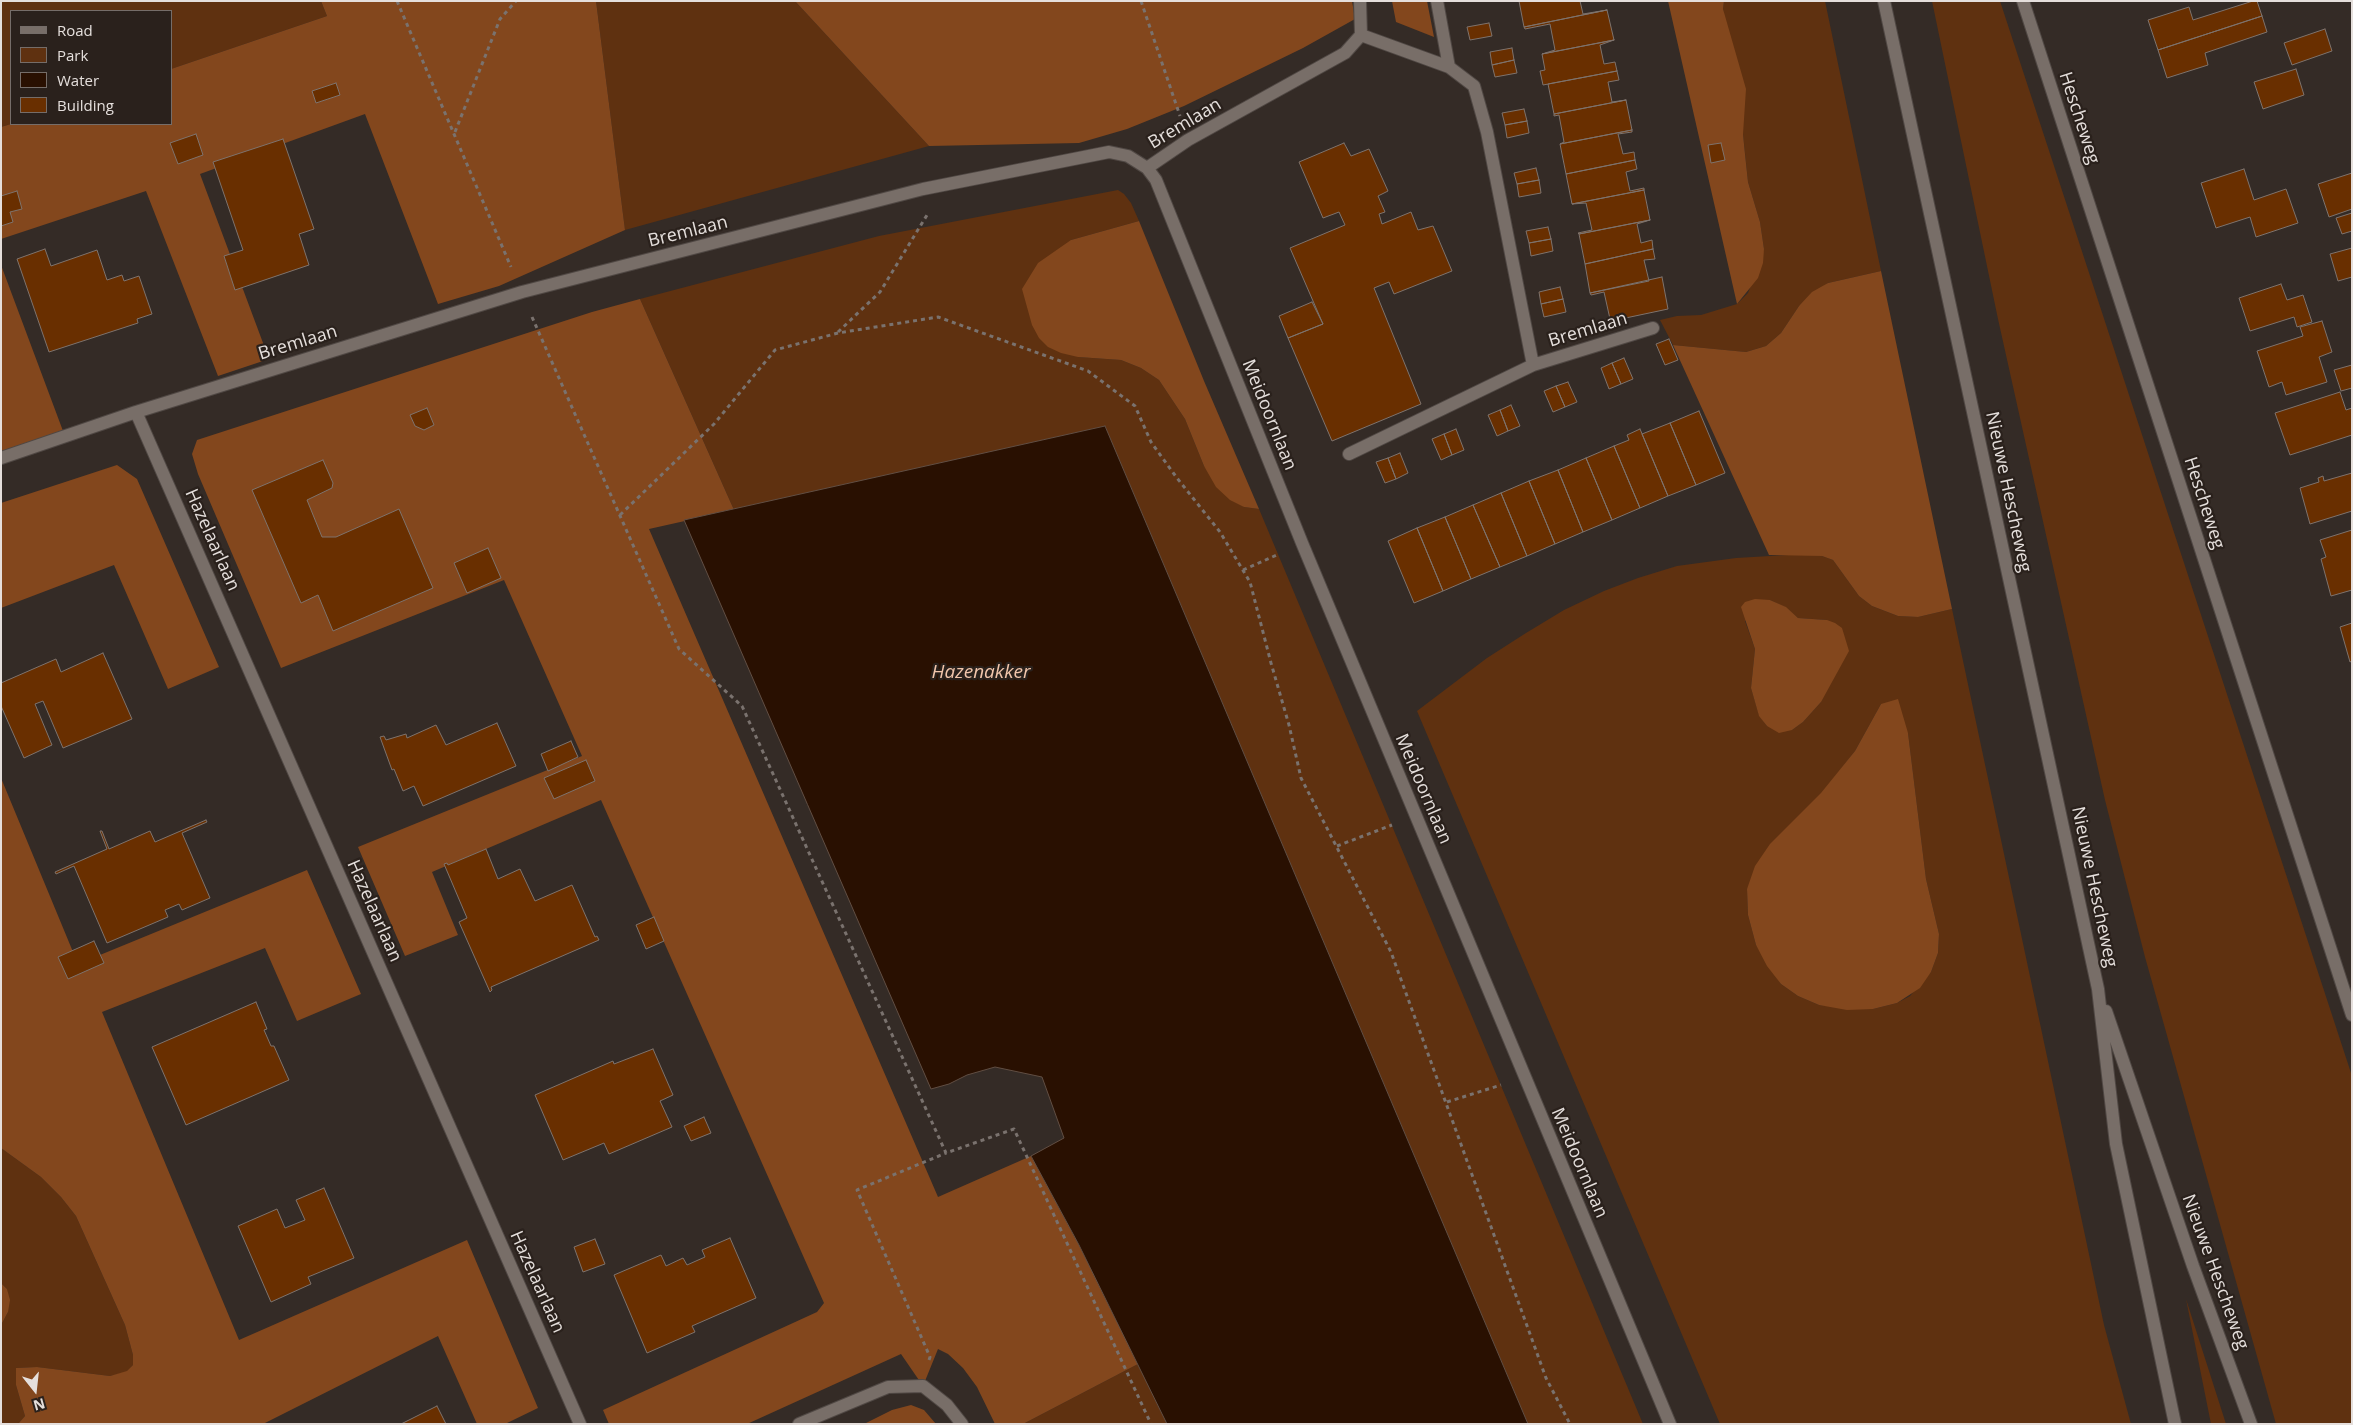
<!DOCTYPE html>
<html>
<head>
<meta charset="utf-8">
<style>
	body { margin:0 }
	#map { position:relative; width:2353px; height:1425px; overflow:hidden; background:#342b26; font-family:"Open Sans",sans-serif }
	canvas { display:block }
	.frame { position:absolute; inset:0; border:2px solid #e5dfdc; pointer-events:none }
	.legend { position:absolute; left:10px; top:10px; width:162px; height:115px; box-sizing:border-box; background:#2a211c; border:1px solid #756d69; margin:0; padding:6px 9px; list-style:none; font-size:15px; color:#e5dfdc }
	.legend li { display:flex; align-items:center; gap:10px; height:25px }
	.legend b { width:25px; border:1px solid #756d69 }
	.north { position:absolute; left:10px; top:1365px; width:50px; height:50px; -webkit-text-stroke:4px #2a211c; paint-order:stroke; rotate:164deg; font-size:14px; font-weight:700; line-height:20px; text-align:center; color:#e5dfdc }
	.north::after { content:''; display:block; margin:auto; width:18px; height:22px; background:#e5dfdc; clip-path:polygon(50% 0,100% 100%,50% 72%,0 100%) }
</style>
</head>
<body>
<div id="map">
<canvas width="2353" height="1425"></canvas>
<div class="frame"></div>
<ul class="legend">
<li><b style="height:6px;background:#786e68"></b>Road</li>
<li><b style="height:14px;background:#5f3110"></b>Park</li>
<li><b style="height:14px;background:#291001"></b>Water</li>
<li><b style="height:14px;background:#692f00"></b>Building</li>
</ul>
<div class="north">N</div>
</div>
<script>
const c = document.querySelector('canvas').getContext('2d');
c.lineJoin = 'round';
function fill(path, color) {
  c.fillStyle = color;
  c.fill(path, 'evenodd');
}
function toPath(rows) {
  const path = new Path2D();
  for (const r of rows) {
    path.moveTo(r[0], r[1]);
    for (let i = 2; i < r.length; i += 2) path.lineTo(r[i], r[i + 1]);
  }
  return path;
}
function strokePath(path, color, width, dash) {
  c.strokeStyle = color;
  c.lineWidth = width;
  c.lineCap = dash ? 'butt' : 'round';
  c.setLineDash(dash || []);
  c.stroke(path);
}
function label(font, color, halo, rows, align = 'center') {
  c.font = font + ' "Open Sans",sans-serif';
  c.lineWidth = 4.5;
  c.setLineDash([]);
  c.textBaseline = 'middle';
  c.strokeStyle = halo;
  c.fillStyle = color;
  for (const [text, x, y, turn = 0] of rows) {
    c.save();
    c.translate(x, y);
    c.rotate((+turn || 0) * Math.PI / 180);
    c.textAlign = isNaN(turn) ? turn : align;
    if (halo) c.strokeText(text, 0, 0);
    c.fillText(text, 0, 0);
    c.restore();
  }
}
const green = toPath([
	[1,1,321,1,327,16,171,69,171,11,11,11,11,124,1,127],
	[596,1,795,1,929,146,625,230],
	[1724,1,1825,1,1881,271,1828,283,1799,306,1781,333,1766,346,1746,352,1673,345,1660,320,1677,316,1701,315,1737,304,1748,293,1764,249,1760,222,1748,182,1743,134,1723,9],
	[1932,1,2000,1,2352,1076,2352,1424,2276,1424,2145,957,2105,800,1998,319],
	[1118,190,1124,194,1131,203,1139,221,1071,240,1078,357,1121,360,1141,368,1159,380,1185,419,1204,466,1244,507,1259,509,1643,1424,1528,1424,1105,426,734,510,640,299,879,236],
	[1805,554,1822,556,1833,560,1859,596,1872,606,1898,616,1918,617,1952,609,2104,1325,2131,1424,1720,1424,1417,711,1487,658,1526,633,1564,610,1604,591,1638,578,1677,566,1736,558],
	[1770,600,1785,607,1798,618,1827,620,1821,702,1803,722,1792,730,1767,726,1759,715,1751,688,1755,649,1745,621],
	[1881,704,1908,733,1926,879,1939,934,1938,953,1931,972,1910,996,1897,1003,1873,1009,1819,1005,1798,996,1781,984,1756,945,1748,915,1747,889,1855,751],
	[1,1148,41,1177,61,1197,76,1216,125,1325,133,1355,133,1365,127,1372,110,1376,37,1367,16,1368,16,1385,25,1416,18,1424,1,1424,1,1325,8,1312,7,1289,1,1283],
	[2186,1299,2226,1424,2211,1424],
	[1138,1364,1167,1424,1023,1424]
]);
const forest = toPath([
	[321,1,596,1,625,230,499,286,438,304,365,114,200,174,269,359,218,376,146,191,1,239,1,127,11,124,171,124,171,69,327,16],
	[795,1,1352,1,1355,19,1303,48,1184,106,1127,129,1079,143,929,146],
	[1392,1,1427,1,1434,37,1396,22],
	[1668,1,1724,1,1723,9,1746,89,1743,134,1745,154,1748,182,1760,222,1764,249,1763,263,1758,278,1737,304],
	[1139,221,1204,381,1259,509,1244,507,1230,500,1216,487,1204,466,1185,419,1159,380,1141,368,1121,360,1078,357,1061,353,1048,347,1039,338,1032,325,1022,289,1038,263,1071,240],
	[1,265,63,431,1,453],
	[1881,271,1952,609,1918,617,1898,616,1872,606,1859,596,1833,560,1822,556,1769,555,1673,345,1746,352,1766,346,1781,333,1799,306,1812,292,1828,283],
	[640,299,734,510,649,529,938,1197,1031,1156,1079,1245,1138,1364,1023,1424,995,1424,977,1387,963,1368,948,1354,938,1349,923,1386,901,1354,747,1424,609,1424,603,1410,817,1312,824,1303,601,800,432,872,458,935,405,956,358,847,582,756,504,580,281,668,198,474,192,454,197,440,592,312],
	[117,465,137,479,219,667,168,689,114,565,1,608,1,503],
	[1755,599,1770,600,1786,607,1798,618,1827,620,1835,623,1842,628,1849,651,1821,702,1803,722,1792,730,1779,733,1767,726,1759,716,1751,688,1755,649,1741,607,1745,602],
	[1898,699,1908,733,1926,879,1939,934,1938,953,1931,972,1920,988,1897,1003,1873,1009,1847,1010,1819,1005,1798,996,1781,984,1767,966,1756,945,1748,915,1747,889,1755,866,1770,844,1821,793,1855,751,1881,704],
	[1,778,78,964,307,870,361,994,297,1021,265,948,102,1012,239,1340,467,1240,538,1408,505,1424,477,1424,438,1336,263,1424,18,1424,25,1416,16,1385,16,1368,37,1367,110,1376,127,1371,133,1365,133,1355,125,1325,76,1216,61,1197,41,1177,1,1148],
	[1,1283,7,1289,10,1300,8,1312,1,1325],
	[911,1405,924,1410,936,1424,864,1424,892,1410]
]);
const water = toPath([
	[1105,426,1308,905,1528,1424,1167,1424,1079,1245,1031,1156,1064,1138,1042,1077,995,1067,967,1075,949,1084,931,1089,684,520,1105,426]
]);
const building = toPath([
	[1519,1,1580,1,1583,14,1607,10,1524,27,1519,1],
	[2253,1,2257,1,2262,16,2158,50,2148,20,2189,7,2193,20,2253,1],
	[1607,10,1614,40,1542,54,1555,50,1550,24,1525,29,1524,27,1607,10],
	[2262,16,2267,32,2205,53,2208,65,2167,78,2158,50,2262,16],
	[1489,23,1492,36,1470,40,1467,27,1489,23],
	[2325,29,2332,51,2292,65,2284,43,2325,29],
	[1614,40,1600,45,1604,64,1615,62,1617,71,1543,85,1540,71,1545,70,1542,54,1614,40],
	[1512,48,1514,60,1492,65,1490,52,1512,48],
	[1514,60,1517,73,1495,77,1492,65,1514,60],
	[2296,69,2304,95,2263,109,2254,82,2296,69],
	[1617,71,1619,80,1608,82,1612,102,1626,100,1554,114,1548,84,1617,71],
	[336,83,340,95,316,103,312,91,336,83],
	[1626,100,1632,130,1560,144,1564,142,1559,115,1554,116,1554,114,1626,100],
	[1524,109,1527,121,1505,125,1502,113,1524,109],
	[1527,121,1529,133,1507,138,1505,125,1527,121],
	[1632,130,1632,132,1618,134,1623,154,1634,152,1635,160,1566,174,1560,144,1632,130],
	[196,134,203,155,178,164,170,143,196,134],
	[283,139,314,229,299,234,309,265,235,290,224,256,243,250,213,162,283,139],
	[1344,143,1351,156,1369,149,1388,191,1378,196,1385,212,1379,214,1382,224,1411,212,1418,230,1433,226,1452,271,1394,294,1389,282,1374,288,1421,404,1332,441,1288,338,1323,324,1290,248,1345,225,1339,212,1323,218,1299,162,1344,143],
	[1721,143,1725,160,1711,163,1708,145,1721,143],
	[1635,160,1637,169,1626,172,1630,191,1644,188,1644,190,1572,204,1566,174,1635,160],
	[1536,168,1539,180,1517,184,1514,173,1536,168],
	[2244,169,2254,200,2286,189,2298,223,2256,237,2250,217,2216,228,2201,183,2244,169],
	[2352,173,2352,209,2329,217,2318,184,2352,173],
	[1539,180,1541,193,1519,197,1517,184,1539,180],
	[1644,190,1650,220,1579,234,1578,233,1592,230,1586,203,1572,204,1644,190],
	[17,191,22,209,10,212,13,222,1,226,1,196,17,191],
	[2352,213,2352,231,2342,234,2336,218,2352,213],
	[1650,220,1637,224,1641,243,1652,240,1653,249,1585,264,1579,234,1650,220],
	[1548,227,1551,239,1529,243,1526,231,1548,227],
	[1551,239,1553,251,1531,256,1529,243,1551,239],
	[2352,248,2352,277,2338,281,2330,254,2352,248],
	[45,249,51,266,97,250,107,280,122,275,124,281,139,276,152,314,137,319,138,323,49,352,17,259,45,249],
	[1653,249,1655,259,1644,260,1649,281,1590,293,1585,264,1653,249],
	[1662,277,1668,309,1602,323,1602,321,1610,319,1604,292,1591,295,1590,293,1662,277],
	[2281,284,2287,300,2303,295,2312,322,2297,327,2294,317,2250,331,2239,298,2281,284],
	[1560,287,1563,299,1541,304,1539,292,1560,287],
	[1563,299,1566,312,1544,317,1541,304,1563,299],
	[1312,302,1323,324,1288,338,1279,316,1312,302],
	[2322,321,2332,352,2319,357,2327,382,2286,395,2282,382,2269,387,2257,351,2303,336,2300,327,2322,321],
	[1669,339,1678,360,1665,365,1656,344,1669,339],
	[1624,358,1633,379,1621,384,1612,363,1624,358],
	[1612,363,1621,384,1609,389,1601,368,1612,363],
	[2352,365,2352,388,2341,391,2334,370,2352,365],
	[1568,382,1577,402,1565,407,1556,386,1568,382],
	[1556,386,1565,407,1553,412,1544,391,1556,386],
	[2340,392,2346,410,2352,408,2352,435,2290,455,2275,413,2340,392],
	[1511,405,1520,426,1508,431,1500,410,1511,405],
	[427,408,434,425,424,430,415,426,410,415,427,408],
	[1500,410,1508,431,1497,436,1488,415,1500,410],
	[1699,411,1725,473,1696,485,1670,423,1699,411],
	[1670,423,1696,485,1668,496,1642,434,1670,423],
	[1456,429,1464,450,1452,455,1444,434,1456,429],
	[1640,429,1668,496,1640,508,1614,446,1629,440,1627,435,1640,429],
	[1444,434,1452,455,1441,460,1432,439,1444,434],
	[1614,446,1640,508,1612,520,1586,458,1614,446],
	[1400,453,1408,473,1396,479,1388,458,1400,453],
	[1388,458,1396,479,1385,483,1376,462,1388,458],
	[1586,458,1612,520,1583,532,1558,470,1586,458],
	[323,460,333,483,332,488,307,500,322,537,336,537,399,509,433,588,333,631,318,595,301,603,252,490,323,460],
	[1558,470,1583,532,1555,544,1529,481,1558,470],
	[2352,473,2352,511,2310,524,2300,488,2319,482,2318,478,2323,476,2324,481,2352,473],
	[1529,481,1555,544,1527,556,1501,493,1529,481],
	[1501,493,1527,556,1500,567,1473,505,1501,493],
	[1473,505,1500,567,1471,579,1445,517,1473,505],
	[1445,517,1471,579,1443,591,1417,528,1445,517],
	[1417,528,1443,591,1414,603,1388,541,1417,528],
	[2352,530,2352,590,2331,596,2321,559,2326,557,2320,540,2352,530],
	[488,548,501,578,467,593,454,563,488,548],
	[2352,623,2352,661,2350,662,2340,627,2352,623],
	[103,653,132,719,63,748,43,701,35,704,52,745,24,758,1,706,1,683,56,659,61,672,103,653],
	[497,723,516,766,423,806,414,786,403,791,394,769,392,770,380,737,384,736,386,740,406,734,407,738,436,725,446,745,497,723],
	[571,741,578,757,548,771,541,754,571,741],
	[586,760,595,781,554,799,544,778,586,760],
	[206,820,207,822,182,833,210,898,182,910,179,904,165,910,168,917,107,943,74,866,56,874,55,872,107,849,100,831,102,831,109,849,150,831,155,842,206,820],
	[486,849,498,879,520,869,535,901,572,885,595,937,597,936,599,940,491,987,492,990,490,992,459,922,467,918,444,864,447,863,448,865,486,849],
	[654,917,664,941,646,949,636,925,654,917],
	[94,941,104,963,68,979,58,957,94,941],
	[256,1002,267,1029,264,1030,271,1046,274,1046,289,1080,186,1125,152,1047,256,1002],
	[653,1049,673,1095,660,1101,672,1127,609,1154,604,1143,563,1160,535,1095,613,1061,614,1064,653,1049],
	[704,1117,711,1133,691,1141,684,1126,704,1117],
	[324,1188,354,1258,308,1277,311,1284,271,1302,238,1226,277,1209,285,1228,305,1220,296,1200,324,1188],
	[730,1238,756,1298,692,1326,695,1332,647,1353,614,1275,661,1255,666,1266,683,1258,687,1265,705,1257,702,1250,730,1238],
	[595,1239,605,1264,583,1272,574,1247,595,1239],
	[437,1406,446,1424,401,1424,437,1406]
]);
const path = toPath([
	[397,1,511,267],
	[1141,1,1180,116],
	[455,132,500,19,516,1],
	[532,317,679,649,742,706,946,1153,1014,1129,1151,1424],
	[838,332,880,292,927,215],
	[620,515,714,424,775,350,838,333,938,317,1088,371,1135,406,1151,442,1177,478,1220,532,1250,582,1271,663,1289,725,1301,778,1391,952,1546,1378,1570,1424],
	[1243,570,1279,554],
	[1337,846,1392,825],
	[1447,1102,1501,1085],
	[929,1360,930,1357,857,1190,946,1153]
]);
const street = toPath([
	[1437,1,1449,67,1474,86,1487,132,1533,365],
	[2023,1,2352,1015],
	[1361,35,1449,67],
	[1147,168,1156,180,1302,543,1670,1424],
	[136,412,580,1424],
	[1349,454,1533,365,1653,328],
	[1,458,136,412,522,292,923,189,1109,152,1128,156,1147,168,1188,140,1345,53,1361,35,1360,1],
	[799,1424,888,1387,923,1386,947,1405,962,1424]
]);
const secondary = toPath([
	[1884,1,2098,989,2116,1144,2175,1424],
	[2106,1011,2193,1266,2251,1424]
]);
const streetNames = [
	["Hescheweg",2079,118,72],
	["Bremlaan",1185,124,-31],
	["Bremlaan",688,232,-14],
	["Bremlaan",1588,330,-17],
	["Bremlaan",298,343,-17],
	["Meidoornlaan",1269,415,68],
	["Nieuwe Hescheweg",2008,492,78],
	["Hescheweg",2204,503,72],
	["Hazelaarlaan",212,540,66],
	["Meidoornlaan",1423,789,67],
	["Nieuwe Hescheweg",2094,887,78],
	["Hazelaarlaan",374,911,66],
	["Meidoornlaan",1579,1163,67],
	["Nieuwe Hescheweg",2215,1272,70],
	["Hazelaarlaan",537,1282,66]
];
const waterNames = [
	["Hazenakker",981,673]
];
fill(green, '#5f3110');
fill(forest, '#83471d');
fill(water, '#291001');
strokePath(water, '#614e43', 1);
fill(building, '#692f00');
strokePath(building, '#7e736d', 1);
strokePath(street, '#504844', 14);
strokePath(secondary, '#504844', 14);
strokePath(path, '#7a726e', 3, [4, 4]);
strokePath(street, '#786e68', 12);
strokePath(secondary, '#786e68', 12);
label('18px', '#e5dfdc', '#2a211c', streetNames);
label('italic 19px', '#f1c5ab', '#2a211c', waterNames);
</script>
</body>
</html>
